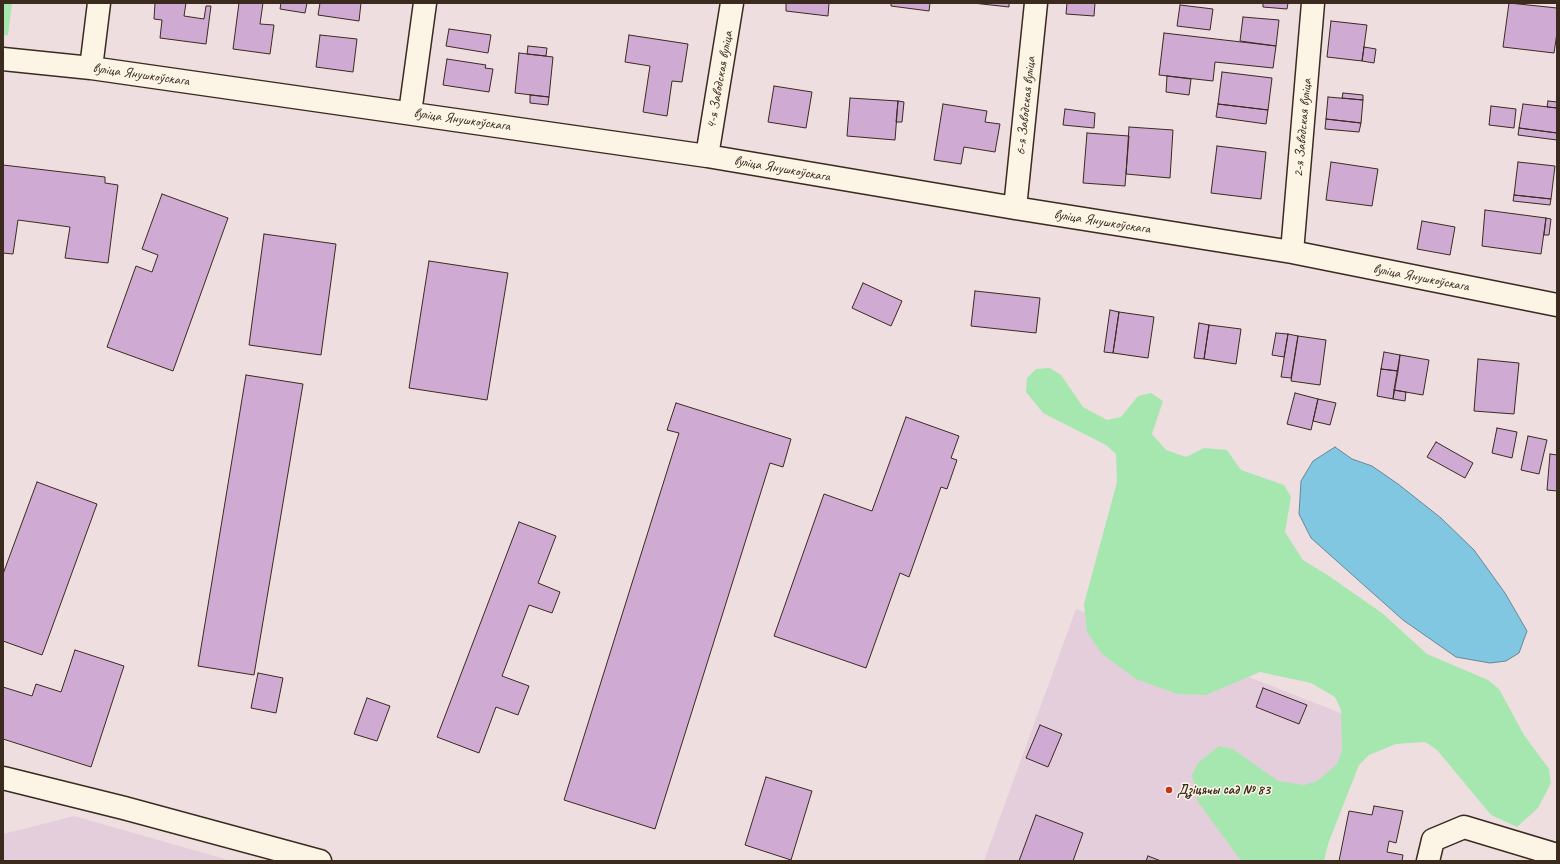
<!DOCTYPE html>
<html>
<head>
<meta charset="utf-8">
<style>
	body { margin:0 }
	#map { position:relative; width:1560px; height:864px; overflow:hidden; background:#eedee0; font-family:Caveat,sans-serif }
	canvas { display:block }
	.frame { position:absolute; inset:0; border:4px solid #3b2a1e; pointer-events:none }
</style>
</head>
<body>
<div id="map">
<canvas width="1560" height="864"></canvas>
<div class="frame"></div>
</div>
<script>
const c = document.querySelector('canvas').getContext('2d');
c.lineJoin = 'round';
function fill(path, color) {
  c.fillStyle = color;
  c.fill(path, 'evenodd');
}
function toPath(rows) {
  const path = new Path2D();
  for (const r of rows) {
    path.moveTo(r[0], r[1]);
    for (let i = 2; i < r.length; i += 2) path.lineTo(r[i], r[i + 1]);
  }
  return path;
}
function strokePath(path, color, width, dash) {
  c.strokeStyle = color;
  c.lineWidth = width;
  c.lineCap = dash ? 'butt' : 'round';
  c.setLineDash(dash || []);
  c.stroke(path);
}
function label(font, color, halo, rows, align = 'center') {
  c.font = font + ' Caveat,sans-serif';
  c.lineWidth = 3;
  c.setLineDash([]);
  c.textBaseline = 'middle';
  c.strokeStyle = halo;
  c.fillStyle = color;
  for (const [text, x, y, turn = 0] of rows) {
    c.save();
    c.translate(x, y);
    c.rotate((+turn || 0) * Math.PI / 180);
    c.textAlign = isNaN(turn) ? turn : align;
    if (halo) c.strokeText(text, 0, 0);
    c.fillText(text, 0, 0);
    c.restore();
  }
}
const built = toPath([
	[1076,609,1356,719,1300,861,984,861],
	[74,816,232,861,3,861,3,834]
]);
const green = toPath([
	[3,3,12,3,8,35,3,35],
	[1050,368,1061,375,1083,407,1107,420,1121,417,1138,396,1151,393,1163,401,1152,434,1166,450,1186,457,1204,448,1227,450,1241,470,1284,485,1291,497,1285,532,1303,560,1329,576,1382,613,1427,654,1488,680,1499,689,1524,735,1549,769,1551,783,1538,808,1517,827,1491,815,1437,750,1425,742,1396,744,1369,755,1359,765,1328,844,1324,861,1243,861,1239,858,1198,802,1192,775,1198,763,1219,746,1233,749,1278,781,1304,785,1317,781,1337,764,1342,751,1341,710,1335,697,1311,683,1260,672,1206,695,1177,694,1136,679,1102,654,1087,632,1084,604,1117,482,1116,454,1106,445,1043,413,1026,392,1027,378,1036,369]
]);
const water = toPath([
	[1335,447,1352,459,1372,466,1398,484,1441,518,1474,550,1505,593,1527,631,1519,653,1506,661,1490,663,1456,657,1403,620,1311,538,1299,514,1301,481,1313,461,1335,447]
]);
const building = toPath([
	[155,3,186,3,184,16,204,19,206,6,211,6,206,44,160,38,162,20,154,19,155,3],
	[239,3,263,3,260,24,274,25,270,54,233,49,239,3],
	[281,3,307,3,305,13,280,9,281,3],
	[320,3,361,3,359,21,318,15,320,3],
	[786,3,829,3,828,16,786,11,786,3],
	[891,3,930,3,929,11,891,6,891,3],
	[973,3,1009,3,1009,7,973,3],
	[1067,3,1095,3,1094,16,1066,14,1067,3],
	[1263,3,1288,3,1287,9,1263,7,1263,3],
	[1509,3,1557,8,1557,33,1554,53,1503,47,1509,3],
	[1180,5,1213,9,1210,30,1177,26,1180,5],
	[1243,17,1279,20,1276,46,1240,41,1243,17],
	[1331,21,1367,25,1362,61,1327,57,1331,21],
	[449,29,491,35,488,53,446,46,449,29],
	[1164,33,1276,46,1273,68,1215,62,1213,81,1159,75,1164,33],
	[320,35,357,39,353,72,316,67,320,35],
	[629,35,688,44,682,82,672,81,667,116,643,112,650,66,625,62,629,35],
	[528,46,547,48,546,56,527,54,528,46],
	[1364,47,1376,49,1374,63,1362,61,1364,47],
	[519,53,553,57,549,97,515,93,519,53],
	[447,59,486,65,485,68,493,69,489,92,443,85,447,59],
	[1222,72,1272,78,1268,110,1218,104,1222,72],
	[1167,76,1191,79,1189,95,1166,92,1167,76],
	[774,86,812,92,806,128,768,122,774,86],
	[1343,93,1363,95,1363,100,1342,98,1343,93],
	[530,95,549,97,548,105,530,103,530,95],
	[1328,97,1363,100,1361,123,1326,119,1328,97],
	[850,98,898,101,895,140,847,136,850,98],
	[898,101,904,102,902,122,896,122,898,101],
	[1548,101,1557,102,1557,108,1547,107,1548,101],
	[943,104,987,111,985,122,1000,124,995,152,964,147,961,164,934,160,943,104],
	[1218,104,1268,110,1266,124,1216,117,1218,104],
	[1523,104,1557,108,1557,133,1519,128,1523,104],
	[1491,106,1516,109,1514,128,1489,125,1491,106],
	[1065,109,1095,113,1094,128,1063,125,1065,109],
	[1326,119,1361,123,1359,132,1325,129,1326,119],
	[1129,127,1173,130,1170,178,1126,174,1129,127],
	[1519,128,1557,133,1557,140,1518,135,1519,128],
	[1087,133,1129,136,1125,186,1083,183,1087,133],
	[1217,146,1266,152,1261,199,1211,193,1217,146],
	[1331,162,1378,169,1372,206,1326,200,1331,162],
	[1518,162,1555,166,1551,199,1514,195,1518,162],
	[3,165,105,177,105,183,118,185,108,263,65,258,70,227,18,220,13,254,3,253,3,165],
	[162,194,228,218,173,371,107,347,136,266,152,272,158,255,142,249,162,194],
	[1514,195,1551,199,1550,205,1513,201,1514,195],
	[1485,210,1546,218,1541,254,1482,246,1485,210],
	[1546,218,1551,219,1549,235,1544,235,1546,218],
	[1422,221,1455,227,1450,255,1417,249,1422,221],
	[264,234,336,244,321,355,249,345,264,234],
	[429,261,508,273,487,400,409,388,429,261],
	[863,283,902,301,891,326,852,308,863,283],
	[975,291,1040,298,1036,333,971,326,975,291],
	[1110,310,1119,312,1113,353,1104,352,1110,310],
	[1119,312,1154,317,1148,358,1113,353,1119,312],
	[1199,323,1209,325,1204,359,1194,358,1199,323],
	[1209,325,1241,329,1236,364,1204,359,1209,325],
	[1276,333,1288,334,1284,357,1272,355,1276,333],
	[1288,334,1298,336,1291,378,1281,377,1288,334],
	[1298,336,1326,340,1320,385,1291,381,1298,336],
	[1384,352,1400,355,1398,371,1381,369,1384,352],
	[1400,355,1429,360,1423,395,1394,390,1400,355],
	[1478,359,1519,363,1514,414,1474,411,1478,359],
	[1381,369,1398,371,1393,399,1377,396,1381,369],
	[246,375,303,384,254,675,198,666,246,375],
	[1394,390,1406,392,1405,401,1393,399,1394,390],
	[1295,393,1318,399,1311,430,1287,424,1295,393],
	[1318,399,1336,403,1330,425,1313,421,1318,399],
	[676,403,791,439,783,467,770,463,655,829,564,800,679,433,667,430,676,403],
	[906,417,959,436,951,458,957,460,947,489,941,487,909,577,900,573,866,668,774,636,824,494,872,511,906,417],
	[1497,428,1517,432,1512,458,1492,453,1497,428],
	[1528,436,1547,440,1539,474,1521,470,1528,436],
	[1436,442,1473,463,1465,478,1427,457,1436,442],
	[1550,454,1557,455,1557,491,1547,490,1550,454],
	[37,482,97,504,42,655,3,641,3,574,37,482],
	[519,522,556,536,538,583,560,592,552,613,529,605,502,676,529,686,518,715,496,707,479,753,437,737,519,522],
	[75,650,124,666,91,767,3,739,3,687,32,696,36,684,61,692,75,650],
	[258,673,283,678,276,713,251,708,258,673],
	[1263,688,1307,705,1299,724,1256,707,1263,688],
	[367,698,390,706,377,741,354,734,367,698],
	[1040,725,1062,734,1048,767,1026,758,1040,725],
	[766,777,812,791,791,860,745,845,766,777],
	[1374,806,1403,811,1396,843,1389,841,1387,852,1403,855,1402,861,1339,861,1349,811,1372,815,1374,806],
	[1036,815,1083,833,1073,861,1019,861,1036,815],
	[1148,856,1161,861,1146,861,1148,856]
]);
const minor = toPath([
	[3,59,91,68,707,156,1015,208,1292,252,1557,305],
	[91,68,99,3],
	[410,113,425,3],
	[707,156,732,3],
	[1015,208,1036,3],
	[1292,252,1313,3],
	[3,778,124,808,320,861],
	[1428,861,1433,840,1464,827,1557,855]
]);
const markers = [
	[1169,790,4,"#c8321e"]
];
const streetNames = [
	["вуліца Янушкоўскага",141,75,8],
	["4-я Заводская вуліца",720,80,-80],
	["6-я Заводская вуліца",1026,106,-84],
	["вуліца Янушкоўскага",462,120,8],
	["2-я Заводская вуліца",1303,128,-85],
	["вуліца Янушкоўскага",782,169,10],
	["вуліца Янушкоўскага",1102,222,9],
	["вуліца Янушкоўскага",1421,278,11]
];
const poiNames = [
	["Дзіцячы сад № 83",1177,790]
];
fill(built, '#e5cedc');
fill(green, '#a6e7b0');
fill(water, '#81c7e2');
strokePath(water, '#658894', 1);
fill(building, '#cfaad3');
strokePath(building, '#3b2a1e', 1);
strokePath(minor, '#3b2a1e', 25);
strokePath(minor, '#fcf5e5', 22);
for (const [x, y, r, color] of markers) {
  const dot = new Path2D();
  dot.arc(x, y, r, 0, 2 * Math.PI);
  c.fillStyle = color;
  c.fill(dot);
  strokePath(dot, '#fcf5e5', 1.5);
}
label('14px', '#3b2a1e', '#fcf5e5', streetNames);
label('bold 14px', '#3b2a1e', '#fcf5e5', poiNames, 'left');
</script>
</body>
</html>
